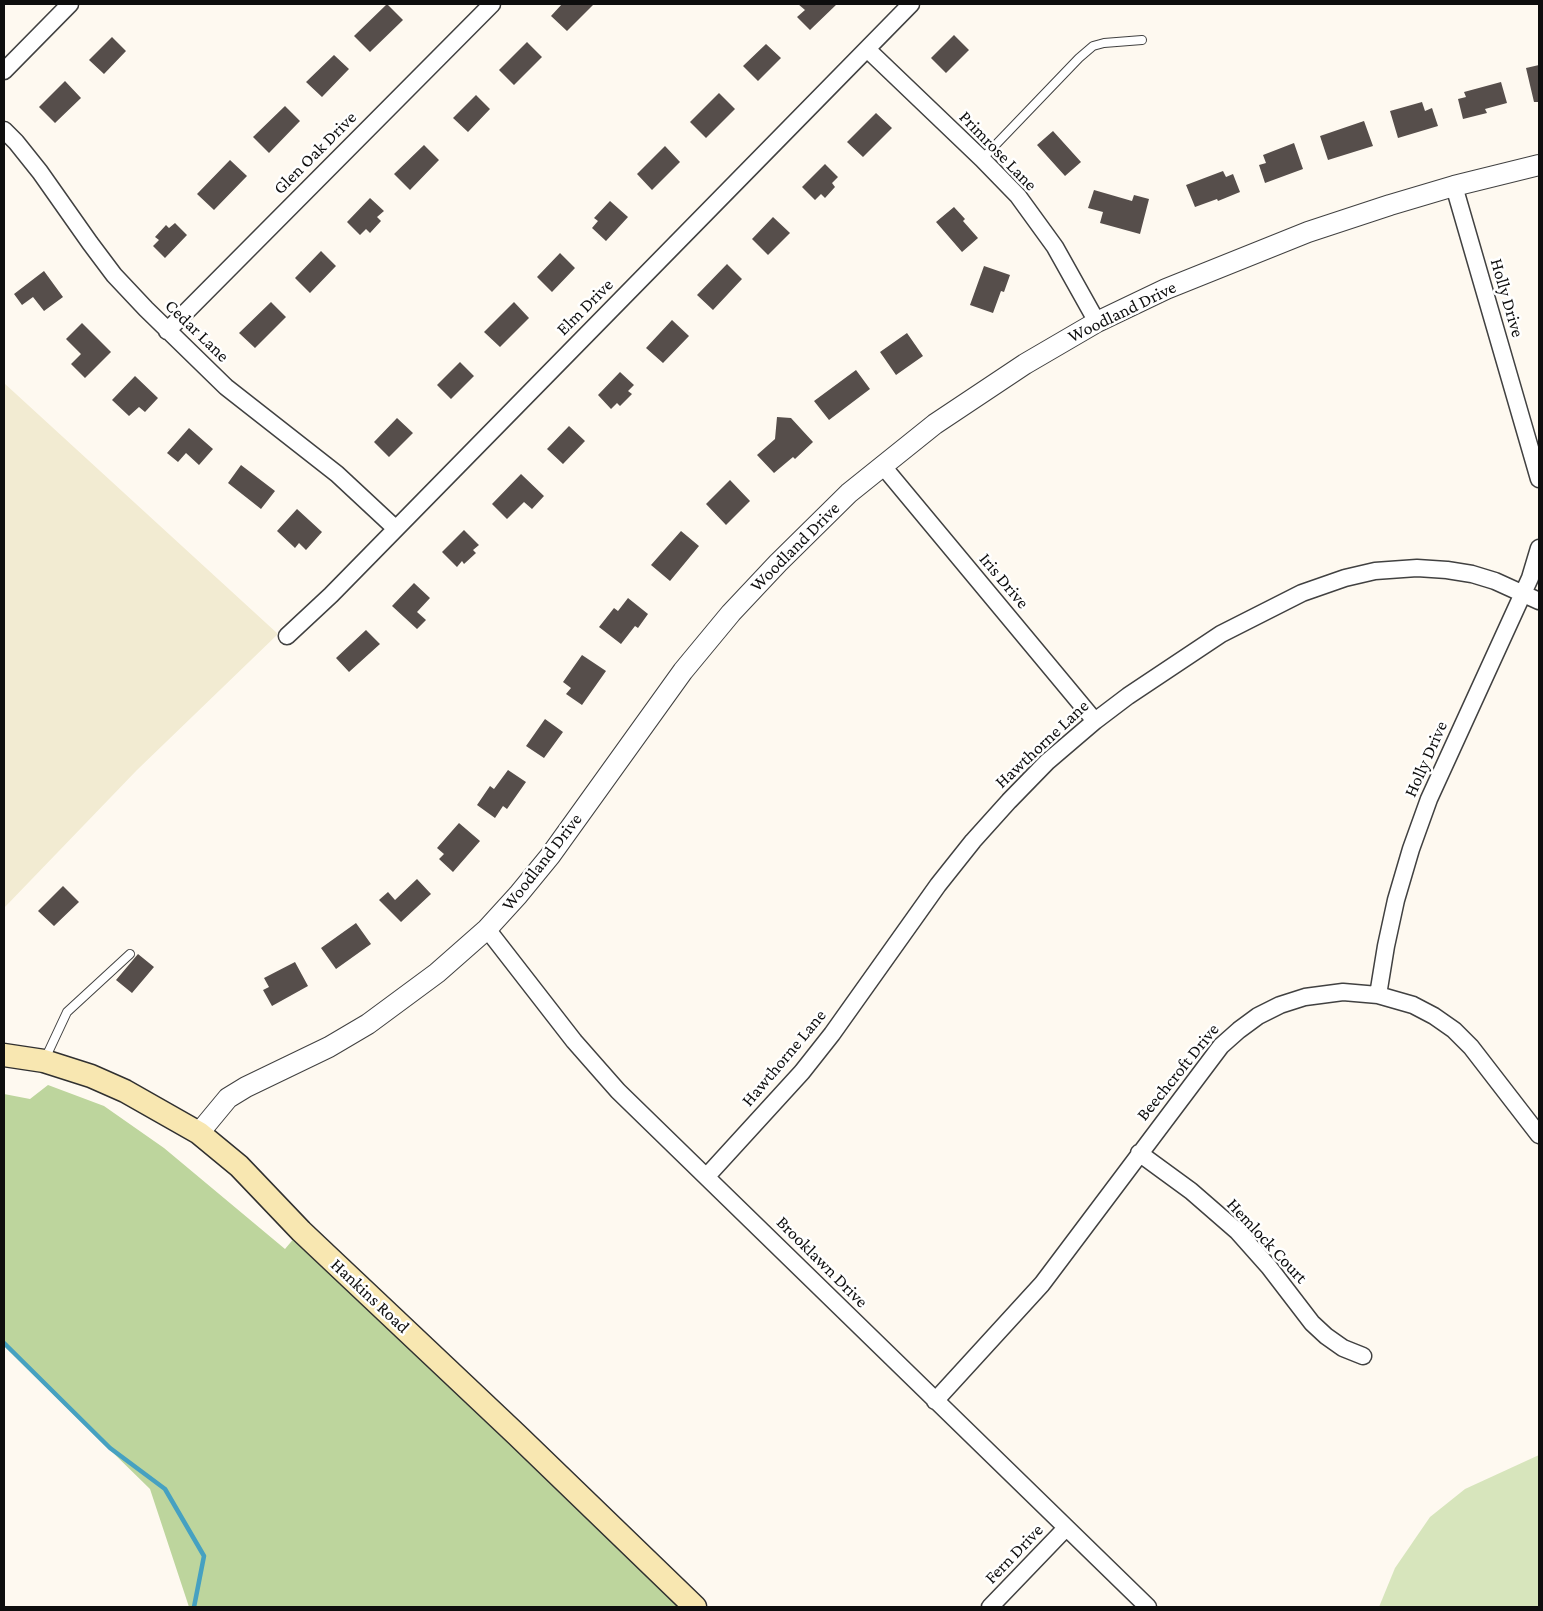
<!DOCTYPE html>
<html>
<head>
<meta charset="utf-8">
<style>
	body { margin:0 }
	#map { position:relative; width:1543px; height:1611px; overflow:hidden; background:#fef9f0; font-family:"Crimson Pro",serif }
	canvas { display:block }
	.frame { position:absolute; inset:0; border:5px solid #0e0e0e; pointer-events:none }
</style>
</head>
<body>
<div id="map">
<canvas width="1543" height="1611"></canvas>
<div class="frame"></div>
</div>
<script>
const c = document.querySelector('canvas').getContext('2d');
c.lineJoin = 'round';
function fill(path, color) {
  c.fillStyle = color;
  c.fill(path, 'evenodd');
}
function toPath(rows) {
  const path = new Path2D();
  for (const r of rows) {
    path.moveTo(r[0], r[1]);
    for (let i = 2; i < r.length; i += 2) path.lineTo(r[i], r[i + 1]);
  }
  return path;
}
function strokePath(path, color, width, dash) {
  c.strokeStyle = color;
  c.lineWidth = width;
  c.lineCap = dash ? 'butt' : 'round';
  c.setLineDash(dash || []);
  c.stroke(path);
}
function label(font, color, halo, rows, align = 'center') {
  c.font = font + ' "Crimson Pro",serif';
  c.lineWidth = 5;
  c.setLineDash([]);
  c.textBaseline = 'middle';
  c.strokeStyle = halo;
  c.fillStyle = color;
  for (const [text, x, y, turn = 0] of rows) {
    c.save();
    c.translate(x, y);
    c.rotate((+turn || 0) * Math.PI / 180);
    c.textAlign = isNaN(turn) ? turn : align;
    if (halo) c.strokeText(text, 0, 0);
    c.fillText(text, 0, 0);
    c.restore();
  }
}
const farmland = toPath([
	[4,383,278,634,137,770,4,908]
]);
const green = toPath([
	[1539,1455,1539,1607,1379,1607,1395,1568,1430,1517,1465,1489]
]);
const forest = toPath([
	[48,1085,104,1106,164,1148,285,1249,301,1230,695,1607,189,1607,150,1489,4,1346,4,1094,30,1099]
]);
const stream = toPath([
	[4,1343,110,1448,165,1489,204,1556,194,1607]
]);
const building = toPath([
	[387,4,403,20,370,52,354,36],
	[562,4,594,4,567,31,551,16],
	[798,4,837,4,810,30,797,17,805,10],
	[954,35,969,50,946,73,931,58],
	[112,37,126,51,104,74,89,60],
	[527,42,542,57,514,85,499,70],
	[766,44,781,58,758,81,743,66],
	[334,55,349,69,322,97,306,82],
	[1539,65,1539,102,1534,102,1526,68],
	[65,81,81,98,55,123,39,107],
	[1501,82,1507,103,1485,109,1487,113,1463,119,1458,99,1466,97,1464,92],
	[719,93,735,109,706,138,690,122],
	[476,95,490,109,468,132,453,118],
	[1422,102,1425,111,1432,108,1438,126,1398,138,1390,111],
	[285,106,300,121,269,153,253,137],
	[876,113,892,128,863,157,847,142],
	[1364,121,1373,146,1328,160,1320,136],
	[1053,131,1081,162,1065,176,1037,145],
	[1294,143,1303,169,1265,183,1259,165,1266,163,1263,155],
	[424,145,439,160,410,190,394,174],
	[665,146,680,162,652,190,637,174],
	[230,160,247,176,214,210,197,194],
	[825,164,838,177,832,183,835,187,825,198,821,194,815,200,802,187],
	[1223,171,1226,177,1233,174,1240,192,1218,201,1217,199,1195,207,1186,185],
	[1094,190,1132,201,1134,195,1149,199,1140,234,1100,223,1103,212,1088,208],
	[370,198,384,211,377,217,381,221,370,233,366,229,360,235,347,222],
	[610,201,628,217,606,241,592,228,598,221,594,218],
	[954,207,965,219,963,221,978,238,962,252,936,222],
	[773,217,790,233,768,255,752,239],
	[175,223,187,235,165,258,153,246,159,240,155,237,166,225,169,228],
	[321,251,336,266,310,293,295,278],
	[560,253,575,268,552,292,537,277],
	[727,264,742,279,713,310,697,295],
	[984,266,1010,275,1004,292,1001,291,993,313,970,305],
	[44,271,63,297,44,311,33,297,22,305,14,294],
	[271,302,286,317,255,348,239,333],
	[514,302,529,318,500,347,484,332],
	[672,320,689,336,663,363,646,348],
	[82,323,111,352,85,378,71,364,81,354,66,339],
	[907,333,923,356,896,375,880,352],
	[460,362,474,376,451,399,437,385],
	[856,370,870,389,829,420,814,401],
	[620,372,634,385,628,391,632,394,620,406,617,403,611,409,598,395],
	[135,376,158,398,145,412,139,407,129,416,112,400],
	[777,417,791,418,813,442,795,459,793,457,774,473,757,455,775,439],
	[397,418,413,433,389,457,374,442],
	[569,426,585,441,563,464,547,449],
	[189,428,213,449,199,465,186,453,178,462,167,453],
	[241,465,275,491,261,509,228,483],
	[521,474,544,496,532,509,524,502,507,519,492,504],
	[730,480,750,501,726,525,706,504],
	[297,509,322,532,306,550,299,543,295,548,277,531],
	[464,530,479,545,473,550,476,553,464,564,462,561,457,567,442,552],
	[681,531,699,546,670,581,651,565],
	[414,583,430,598,417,612,426,620,417,629,392,606],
	[628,598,648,614,638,628,635,626,621,644,599,627,614,608,618,611],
	[366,630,380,644,349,672,336,658],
	[582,655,606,671,582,705,566,694,571,688,563,682],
	[545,719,563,732,544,758,526,746],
	[508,770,526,782,507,809,503,806,495,818,477,805,490,786,494,789],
	[459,823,480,841,453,872,439,859,444,854,437,848],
	[417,879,431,894,401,922,379,900,388,892,395,900],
	[63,886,79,902,54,926,38,911],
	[356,923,371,944,336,969,321,948],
	[138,954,154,967,132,993,116,980],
	[295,962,308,986,272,1006,263,990,269,987,264,978]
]);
const service = toPath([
	[982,159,1079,58,1093,46,1104,43,1142,40],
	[45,1059,67,1012,130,954]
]);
const minor = toPath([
	[867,49,982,159,1018,196,1055,247,1097,322],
	[4,71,70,4],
	[4,130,16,142,40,172,90,243,114,275,146,309,226,387,337,474,395,528],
	[1454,186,1539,479],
	[167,331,492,4],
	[882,465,1095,721],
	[287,636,331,595,911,4],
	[487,929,574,1041,618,1091,1148,1607],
	[1378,995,1386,946,1396,900,1411,849,1429,799,1530,578,1539,548],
	[1139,1153,1191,1191,1237,1231,1269,1267,1312,1323,1326,1336,1343,1348,1363,1356],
	[707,1176,802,1072,832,1034,938,885,973,841,1009,801,1047,762,1095,721,1128,696,1221,634,1302,593,1345,578,1375,571,1417,568,1447,570,1472,574,1495,581,1539,601],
	[935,1401,1042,1284,1221,1046,1239,1030,1258,1016,1280,1005,1305,997,1343,992,1378,995,1413,1005,1434,1016,1454,1030,1471,1047,1539,1135],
	[990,1607,1066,1528]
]);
const tertiary = toPath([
	[199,1133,228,1098,246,1087,329,1047,368,1024,437,973,487,929,518,895,550,856,683,671,731,613,778,563,849,493,935,424,1025,364,1097,322,1166,289,1308,232,1390,205,1454,186,1539,165]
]);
const secondary = toPath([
	[4,1055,44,1061,91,1076,125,1091,199,1133,239,1166,301,1231,517,1435,695,1607]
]);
const streetNames = [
	["Primrose Lane",998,151,46],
	["Glen Oak Drive",315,153,-45],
	["Holly Drive",1507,298,74],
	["Elm Drive",585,307,-45],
	["Woodland Drive",1122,312,-26],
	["Cedar Lane",197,331,44],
	["Woodland Drive",795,547,-45],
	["Iris Drive",1004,581,50],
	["Hawthorne Lane",1042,744,-43],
	["Holly Drive",1426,759,-66],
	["Woodland Drive",542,862,-52],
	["Hawthorne Lane",784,1058,-50],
	["Beechcroft Drive",1178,1072,-51],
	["Hemlock Court",1267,1241,47],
	["Brooklawn Drive",822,1262,45],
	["Hankins Road",370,1296,43],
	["Fern Drive",1014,1554,-46]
];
fill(farmland, '#f2ebd2');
fill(green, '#d7e5bc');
fill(forest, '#bdd59d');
strokePath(stream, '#46a1c1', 4.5);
fill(building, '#564e4b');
strokePath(service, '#414141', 10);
strokePath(minor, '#414141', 19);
strokePath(tertiary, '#414141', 22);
strokePath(secondary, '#303030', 25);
strokePath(service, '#fff', 8);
strokePath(minor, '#fff', 16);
strokePath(tertiary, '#fff', 20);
strokePath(secondary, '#f8e7b1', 22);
label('18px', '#0e0e0e', '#fff', streetNames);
</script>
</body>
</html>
